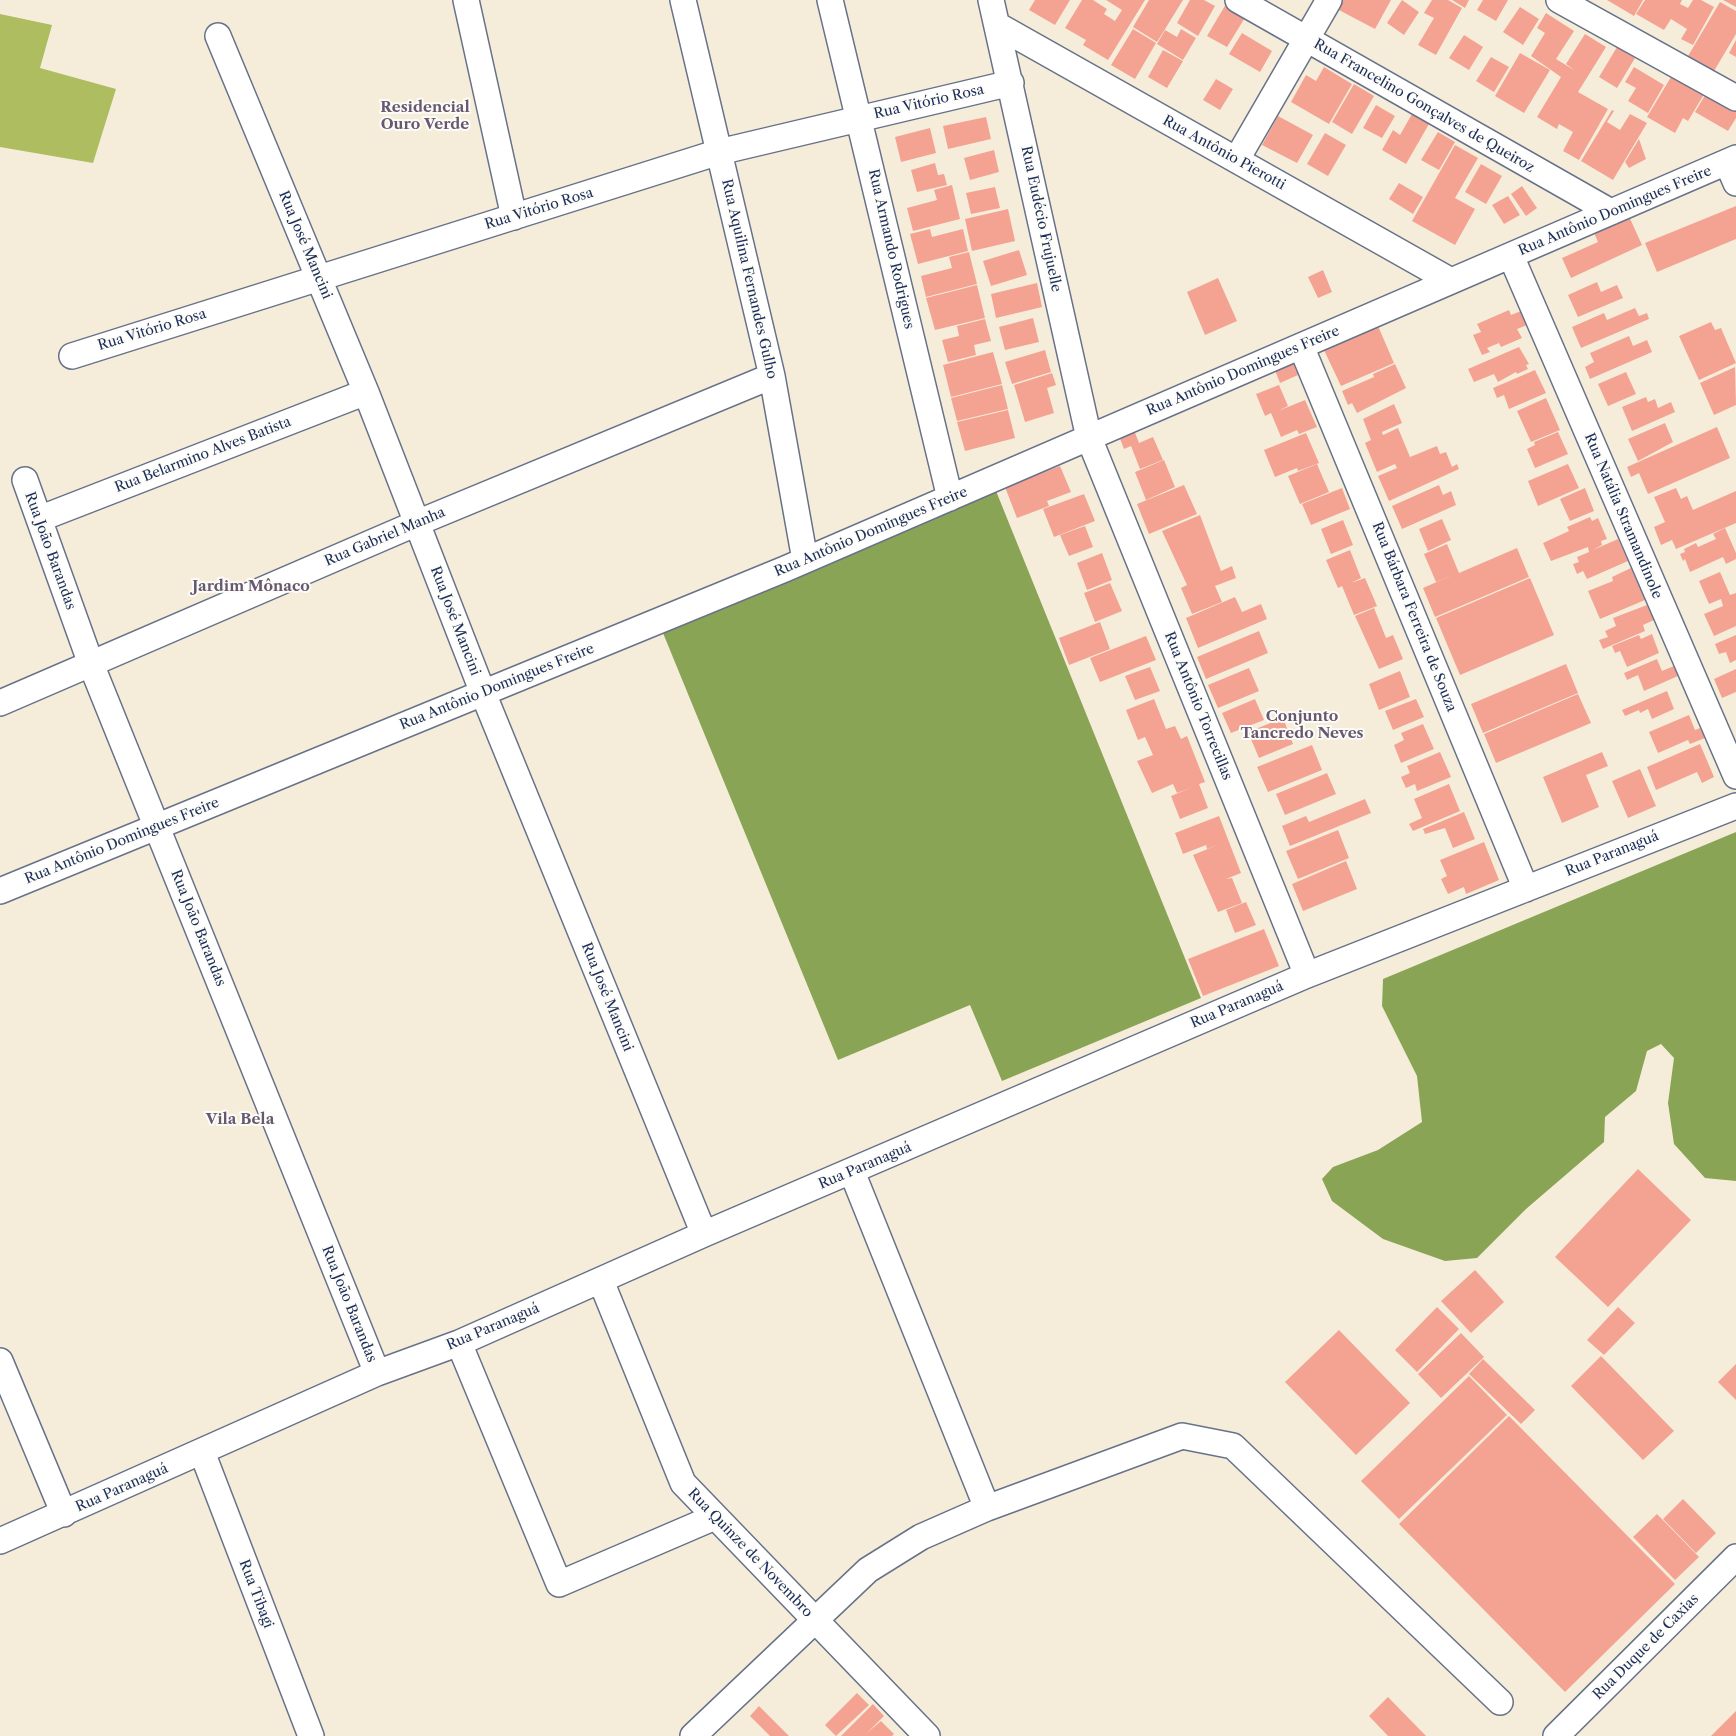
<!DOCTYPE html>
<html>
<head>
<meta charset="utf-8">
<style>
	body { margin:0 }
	canvas { display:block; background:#f5edda }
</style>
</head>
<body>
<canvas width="1736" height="1736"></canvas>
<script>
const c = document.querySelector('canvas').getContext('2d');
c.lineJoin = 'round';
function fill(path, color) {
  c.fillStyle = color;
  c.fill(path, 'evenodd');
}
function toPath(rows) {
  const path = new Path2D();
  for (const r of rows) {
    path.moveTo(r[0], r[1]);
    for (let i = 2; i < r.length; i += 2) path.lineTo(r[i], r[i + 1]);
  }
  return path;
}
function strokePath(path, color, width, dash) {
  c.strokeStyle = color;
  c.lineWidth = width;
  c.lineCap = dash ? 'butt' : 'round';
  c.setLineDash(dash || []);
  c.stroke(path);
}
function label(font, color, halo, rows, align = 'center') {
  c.font = font + ' "Libre Caslon Text",serif';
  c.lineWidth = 4;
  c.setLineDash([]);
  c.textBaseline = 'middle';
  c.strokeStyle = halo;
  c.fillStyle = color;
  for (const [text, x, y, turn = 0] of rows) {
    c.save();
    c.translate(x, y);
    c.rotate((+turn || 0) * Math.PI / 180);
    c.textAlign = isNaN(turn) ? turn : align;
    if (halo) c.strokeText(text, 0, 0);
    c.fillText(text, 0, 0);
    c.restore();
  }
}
const green = toPath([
	[0,14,52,25,40,68,116,89,93,163,0,147]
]);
const forest = toPath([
	[996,491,1201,998,1002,1081,970,1005,838,1060,663,633],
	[1736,832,1736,1181,1705,1178,1674,1144,1668,1103,1674,1058,1661,1044,1647,1051,1636,1091,1605,1117,1604,1142,1526,1209,1477,1258,1445,1261,1383,1239,1332,1201,1322,1179,1333,1167,1378,1150,1422,1122,1417,1076,1382,1006,1383,979]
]);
const building = toPath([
	[1035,0,1070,0,1055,25,1029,10],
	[1082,0,1093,0,1107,9,1104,14,1115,21,1122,10,1106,0,1145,0,1108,60,1083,45,1086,40,1065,28],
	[1149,0,1183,0,1157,42,1133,27],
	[1190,0,1204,0,1215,6,1198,36,1177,23],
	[1342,0,1391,0,1375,29,1337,9],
	[1402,0,1419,12,1404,35,1387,23],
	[1432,0,1448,0,1462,8,1436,55,1418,45,1434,18,1424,13],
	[1452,0,1469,0,1465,8],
	[1483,0,1508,0,1496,21,1477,10],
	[1607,0,1643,0,1634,16],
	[1645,0,1682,0,1680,4,1688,8,1693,0,1701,0,1714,7,1693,45,1681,39,1687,29,1671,19,1664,30,1636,14],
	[1723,0,1736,0,1736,7],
	[1720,2,1736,11,1736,34,1714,71,1688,56],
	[1226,4,1246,16,1227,47,1207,36],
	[1520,7,1539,19,1523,45,1503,32],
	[1546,13,1574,31,1556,59,1574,70,1566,64,1585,34,1606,47,1578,92,1608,109,1579,160,1563,151,1573,132,1559,124,1557,129,1537,117,1561,77,1531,56,1545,33,1537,28],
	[1133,29,1156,43,1135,79,1111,65],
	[1181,29,1196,38,1183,60,1157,44,1165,30,1177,37],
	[1242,33,1272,51,1260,72,1229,54],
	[1464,35,1483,47,1469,70,1449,58],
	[1736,40,1736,57,1729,53],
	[1617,47,1635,58,1617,88,1599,77],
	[1163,50,1183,61,1167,88,1148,77],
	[1520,53,1550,70,1524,113,1495,96],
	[1491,57,1509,67,1494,92,1476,81],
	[1324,67,1352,84,1329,124,1291,102,1306,75,1316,81],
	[1634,67,1664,85,1648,113,1628,101,1636,88,1625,82],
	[1674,72,1706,91,1688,121,1683,118,1675,133,1647,117],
	[1216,79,1233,89,1220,110,1203,100],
	[1354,84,1374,96,1352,134,1332,122],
	[1707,92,1736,108,1736,118,1728,131,1695,112],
	[1376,105,1395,116,1382,138,1363,128],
	[1612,110,1614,111,1607,122,1620,130,1630,114,1647,123,1613,180,1581,161],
	[1412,114,1429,124,1406,164,1382,150,1393,130,1400,135],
	[1278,116,1313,135,1297,163,1262,145],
	[986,117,991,139,948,149,943,126],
	[930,128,936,153,901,162,895,137],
	[1438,132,1455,142,1439,170,1421,160],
	[1325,133,1346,145,1328,176,1307,164],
	[1639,139,1646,159,1629,168,1625,162],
	[1455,145,1478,158,1455,198,1475,209,1455,245,1412,221],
	[994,150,999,172,970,180,964,158],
	[935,163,938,175,944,174,947,185,917,192,911,170],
	[1481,164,1502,176,1486,204,1465,192],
	[1399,183,1423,197,1413,214,1389,199],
	[952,185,960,219,913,231,907,208,937,200,934,190],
	[1522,186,1537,208,1526,216,1511,194],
	[995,187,1000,208,971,214,966,193],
	[1508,196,1520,215,1504,224,1492,205],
	[1736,206,1736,239,1657,272,1645,243],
	[1008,209,1015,241,972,251,965,219],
	[1627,212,1642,245,1571,278,1562,258,1598,242,1592,228],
	[930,229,932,237,963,229,968,251,918,264,910,234],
	[1019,250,1027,275,991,286,983,261],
	[969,252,977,284,926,297,921,276,952,268,949,257],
	[1323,270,1332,292,1318,298,1308,277],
	[1218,278,1237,321,1205,335,1187,292],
	[1597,282,1601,292,1617,285,1623,298,1578,317,1568,295],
	[1037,283,1042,307,996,318,991,294],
	[977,285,985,318,935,330,926,298],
	[1635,308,1639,316,1647,313,1649,319,1581,348,1572,327,1604,313,1607,320],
	[1526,309,1532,323,1517,329,1522,338,1501,347,1499,343,1487,348,1490,352,1482,355,1473,335,1481,332,1477,324,1509,310,1511,315],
	[1033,318,1039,342,1005,350,999,327],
	[985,319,991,341,974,345,976,355,948,362,942,340,959,336,957,326],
	[1711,322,1715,330,1721,328,1736,363,1699,380,1679,336],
	[1378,326,1394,363,1341,386,1324,350],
	[1629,336,1633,346,1647,340,1652,352,1590,379,1585,367,1594,362,1590,353],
	[1519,347,1529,364,1526,365,1528,369,1517,374,1516,372,1498,382,1494,374,1474,382,1468,369],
	[1045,350,1051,372,1012,384,1005,362],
	[993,352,1002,384,951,397,943,365],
	[1291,357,1298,375,1280,383,1273,365],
	[1395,364,1406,388,1357,413,1352,403,1348,405,1342,391,1374,377,1373,374],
	[1735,367,1736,405,1714,415,1700,383],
	[1535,370,1546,393,1509,409,1504,395,1497,398,1493,388],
	[1626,372,1636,394,1608,406,1598,384],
	[1052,373,1056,385,1047,388,1054,413,1025,422,1014,385],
	[1002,385,1008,409,957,421,951,398],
	[1279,385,1288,406,1278,411,1305,400,1317,427,1299,434,1297,430,1281,437,1271,413,1265,416,1256,394],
	[1646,397,1648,402,1655,399,1658,408,1671,402,1675,412,1632,431,1622,407],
	[1546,398,1560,430,1531,442,1517,411],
	[1394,404,1402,423,1382,432,1383,435,1398,428,1410,457,1437,446,1440,454,1446,452,1452,467,1457,464,1459,469,1389,501,1378,476,1397,468,1395,464,1377,472,1365,443,1371,440,1363,419],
	[1008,410,1015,438,965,451,957,422],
	[1665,423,1673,442,1638,461,1628,439],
	[1717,427,1730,458,1648,494,1639,473,1631,477,1627,467],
	[1134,430,1139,443,1153,437,1163,460,1140,469,1131,446,1124,449,1119,436],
	[1558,432,1568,454,1535,468,1527,449,1535,445,1534,442],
	[1306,433,1319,463,1298,471,1297,468,1275,477,1264,450],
	[1164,460,1175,487,1146,500,1135,472],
	[1317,464,1329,492,1300,504,1288,476],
	[1568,464,1579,488,1538,506,1528,481],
	[1060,466,1071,492,1047,501,1049,506,1017,518,1005,487],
	[1184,485,1197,514,1149,534,1137,504],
	[1439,485,1443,495,1451,491,1456,505,1402,529,1392,506],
	[1342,488,1350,509,1311,525,1302,504],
	[1585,488,1594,511,1570,521,1560,499],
	[1676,488,1681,499,1687,496,1693,510,1736,491,1736,523,1676,549,1672,540,1661,545,1654,527,1665,522,1654,497],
	[1084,494,1095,521,1054,537,1043,509],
	[1200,515,1221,571,1232,566,1236,578,1215,586,1222,602,1192,614,1181,588,1187,585,1162,531],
	[1590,517,1592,521,1598,518,1607,539,1601,541,1602,545,1593,550,1618,539,1628,561,1587,579,1583,571,1577,574,1573,564,1579,562,1577,557,1589,552,1588,547,1551,561,1543,543,1569,531,1567,527],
	[1442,519,1451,540,1428,551,1419,529],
	[1343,520,1353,545,1331,554,1321,529],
	[1085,526,1093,547,1069,556,1060,535],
	[1725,528,1736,553,1736,559,1726,564,1723,557,1690,572,1685,559,1683,561,1680,554,1685,552,1684,549,1696,543,1698,547,1716,539,1713,534],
	[1447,544,1459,573,1517,548,1529,577,1435,617,1423,588,1457,573,1436,582,1424,554],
	[1350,550,1361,578,1351,583,1365,578,1377,606,1354,615,1342,586,1338,588,1326,560],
	[1102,553,1112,580,1087,590,1077,563],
	[1631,568,1645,600,1600,619,1588,591,1613,581,1612,577],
	[1720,572,1730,595,1736,593,1736,626,1714,636,1704,614,1723,606,1721,599,1709,604,1699,581],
	[1530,578,1554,635,1460,675,1436,618],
	[1110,583,1122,611,1095,622,1084,593],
	[1235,597,1242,612,1261,604,1267,619,1198,648,1186,618],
	[1647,605,1654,620,1643,625,1645,631,1603,649,1599,640,1608,637,1605,631,1616,626,1613,618],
	[1374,608,1386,638,1393,635,1403,659,1379,669,1355,616],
	[1100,622,1110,649,1069,665,1059,638],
	[1259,631,1268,653,1206,679,1197,657],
	[1652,634,1659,653,1627,667,1620,651,1615,653,1612,646,1639,635,1641,639],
	[1736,635,1736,660,1730,663,1726,652,1719,654,1715,644],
	[1146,636,1156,660,1100,682,1090,658],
	[1657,659,1662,671,1674,666,1678,676,1644,691,1638,675,1627,680,1624,673],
	[1566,664,1578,693,1483,733,1471,704],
	[1150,667,1160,691,1135,700,1125,676],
	[1249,668,1259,691,1218,708,1208,685],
	[1736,669,1736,692,1722,698,1714,679],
	[1400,671,1410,697,1379,710,1369,684],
	[1667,691,1674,709,1652,719,1648,709,1640,713,1639,710,1625,716,1622,710],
	[1578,694,1591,723,1496,763,1484,734],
	[1154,699,1166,729,1175,726,1181,739,1187,736,1205,782,1199,784,1208,808,1180,819,1171,796,1193,787,1177,793,1173,784,1152,793,1137,761,1153,755,1145,737,1138,740,1126,710],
	[1255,699,1264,720,1231,733,1222,713],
	[1416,699,1424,717,1393,730,1385,711],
	[1689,715,1695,730,1700,728,1705,738,1690,744,1688,740,1658,753,1649,732],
	[1283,718,1293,744,1259,758,1248,732],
	[1423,724,1434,749,1401,763,1394,745,1404,740,1401,733],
	[1700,744,1714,777,1702,783,1697,772,1656,790,1647,767],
	[1312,745,1322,770,1268,792,1257,767],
	[1440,752,1451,777,1417,791,1415,784,1406,788,1401,777,1410,773,1407,766],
	[1602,752,1608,766,1586,775,1599,807,1562,823,1543,777],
	[1640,769,1656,806,1628,818,1612,781],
	[1327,773,1336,794,1285,815,1276,794],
	[1449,784,1460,811,1413,831,1409,824,1422,818,1414,799],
	[1365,799,1371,813,1290,846,1282,826,1306,816,1309,822],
	[1464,812,1475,839,1453,848,1445,828,1425,834,1423,829],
	[1219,816,1241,873,1226,879,1232,878,1242,903,1218,912,1193,855,1220,844,1207,849,1206,845,1183,854,1175,833],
	[1338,830,1349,858,1298,879,1286,851],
	[1484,842,1499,880,1466,894,1464,887,1448,894,1441,879,1447,876,1440,860],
	[1346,861,1357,889,1303,911,1292,884],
	[1246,902,1256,925,1235,933,1226,910],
	[1264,929,1279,966,1203,996,1188,959],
	[1638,1169,1691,1220,1608,1307,1555,1257],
	[1475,1270,1504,1302,1471,1333,1441,1301],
	[1437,1307,1459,1329,1417,1372,1395,1350],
	[1618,1307,1635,1323,1604,1355,1587,1340],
	[1339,1330,1410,1403,1356,1455,1285,1382],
	[1461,1333,1484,1357,1441,1398,1418,1374],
	[1601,1356,1674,1431,1643,1460,1571,1386],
	[1483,1359,1535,1410,1521,1424,1469,1374],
	[1736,1364,1736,1400,1718,1382],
	[1469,1376,1507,1415,1399,1519,1361,1481],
	[1509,1416,1675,1584,1565,1692,1399,1524],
	[1683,1499,1716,1533,1696,1553,1663,1519],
	[1657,1514,1699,1557,1675,1580,1633,1537],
	[857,1693,869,1705,836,1736,825,1725],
	[1388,1697,1426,1736,1388,1736,1369,1716],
	[873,1704,884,1716,867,1733,881,1721,894,1734,892,1736,841,1736],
	[759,1706,789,1736,770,1736,750,1716],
	[1736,1711,1736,1736,1711,1736]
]);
const minor = toPath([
	[466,0,514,217],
	[683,0,772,376,805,560],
	[830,0,950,498],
	[991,0,1089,438,1307,975],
	[1238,0,1611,212],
	[1559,0,1736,98],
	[997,25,1451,281],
	[218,36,366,392,483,693,704,1234],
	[1237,159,1329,0],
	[1727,162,1736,183],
	[1511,256,1736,776],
	[1301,346,1526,889],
	[72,356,719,152,1011,83],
	[25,480,91,664,377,1373],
	[39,519,366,392],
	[0,703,417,523,772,376],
	[0,891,785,569,1736,158],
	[852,1172,987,1508],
	[601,1281,683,1483,927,1736],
	[459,1343,559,1584,715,1517],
	[0,1361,64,1514],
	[202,1452,311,1736],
	[0,1541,377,1373,459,1343,704,1234,1307,975,1736,806],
	[693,1736,868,1570,921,1537,987,1508,1182,1436,1233,1446,1500,1702],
	[1556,1736,1736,1557]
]);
const streetNames = [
	["Rua Vitório Rosa",929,102,-13],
	["Rua Francelino Gonçalves de Queiroz",1424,106,30],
	["Rua Antônio Pierotti",1224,153,29],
	["Rua Vitório Rosa",539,209,-17],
	["Rua Antônio Domingues Freire",1615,211,-23],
	["Rua Eudécio Frujuelle",1041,219,78],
	["Rua José Mancini",305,245,67],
	["Rua Armando Rodrigues",891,249,77],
	["Rua Aquilina Fernandes Gulho",749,279,77],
	["Rua Vitório Rosa",152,330,-17],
	["Rua Antônio Domingues Freire",1243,371,-23],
	["Rua Belarmino Alves Batista",203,455,-21],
	["Rua Natália Stramandinole",1623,516,67],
	["Rua Antônio Domingues Freire",871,532,-23],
	["Rua Gabriel Manha",385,537,-23],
	["Rua João Barandas",50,551,70],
	["Rua Bárbara Ferreira de Souza",1414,617,68],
	["Rua José Mancini",455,621,69],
	["Rua Antônio Domingues Freire",497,687,-22],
	["Rua Antônio Torrecillas",1198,706,68],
	["Rua Antônio Domingues Freire",122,841,-22],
	["Rua Paranaguá",1612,854,-22],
	["Rua João Barandas",198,928,68],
	["Rua José Mancini",607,997,68],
	["Rua Paranaguá",1237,1005,-23],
	["Rua Paranaguá",865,1166,-23],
	["Rua João Barandas",349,1304,68],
	["Rua Paranaguá",493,1327,-23],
	["Rua Paranaguá",122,1488,-24],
	["Rua Quinze de Novembro",750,1553,46],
	["Rua Tibagi",256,1594,69],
	["Rua Duque de Caxias",1646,1647,-45]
];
const neighbourhoodNames = [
	["Residencial",425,108],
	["Ouro Verde",425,125],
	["Jardim Mônaco",251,587],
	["Conjunto",1302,717],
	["Tancredo Neves",1302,734],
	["Vila Bela",240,1120]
];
fill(green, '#adbd5f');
fill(forest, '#8aa456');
fill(building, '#f4a393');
strokePath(minor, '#677289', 28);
strokePath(minor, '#fff', 25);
label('14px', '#1b2f5e', '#fdfcf7', streetNames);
label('bold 15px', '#675871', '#fdfcf7', neighbourhoodNames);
</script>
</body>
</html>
